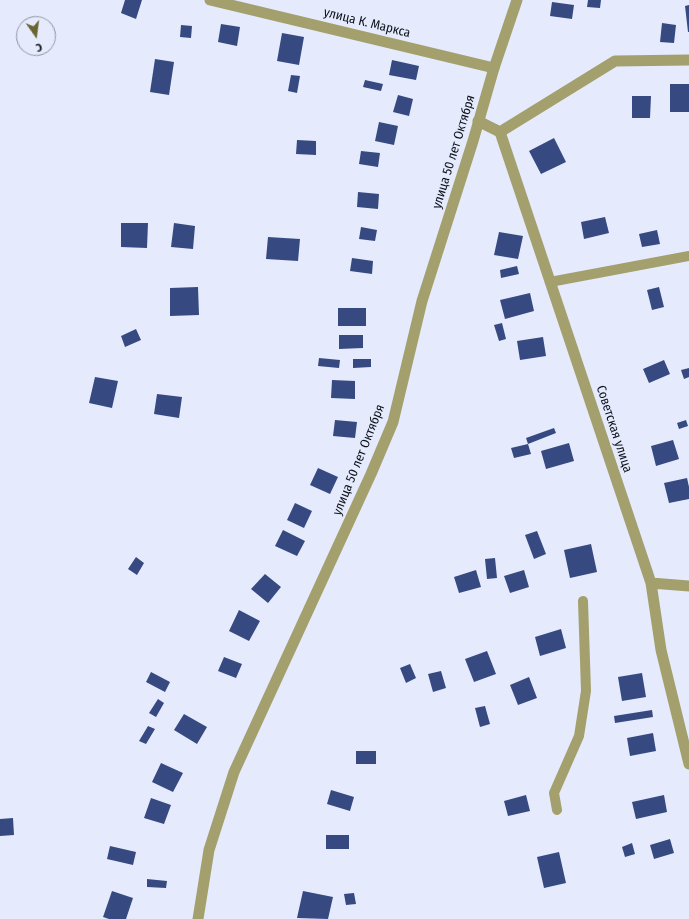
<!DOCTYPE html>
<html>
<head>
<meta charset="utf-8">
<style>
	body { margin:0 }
	#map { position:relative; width:689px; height:919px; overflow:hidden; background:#e5ebfc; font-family:"Fira Sans Condensed",sans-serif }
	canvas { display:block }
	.north { position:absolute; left:16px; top:16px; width:40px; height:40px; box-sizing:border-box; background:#e5ebfc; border:1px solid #8f94a2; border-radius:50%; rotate:166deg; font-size:11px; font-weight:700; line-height:16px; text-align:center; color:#0d111a }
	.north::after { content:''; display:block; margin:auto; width:14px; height:18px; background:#6a6632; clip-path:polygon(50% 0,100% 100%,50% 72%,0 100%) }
</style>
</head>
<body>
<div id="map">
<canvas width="689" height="919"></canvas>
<div class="north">С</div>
</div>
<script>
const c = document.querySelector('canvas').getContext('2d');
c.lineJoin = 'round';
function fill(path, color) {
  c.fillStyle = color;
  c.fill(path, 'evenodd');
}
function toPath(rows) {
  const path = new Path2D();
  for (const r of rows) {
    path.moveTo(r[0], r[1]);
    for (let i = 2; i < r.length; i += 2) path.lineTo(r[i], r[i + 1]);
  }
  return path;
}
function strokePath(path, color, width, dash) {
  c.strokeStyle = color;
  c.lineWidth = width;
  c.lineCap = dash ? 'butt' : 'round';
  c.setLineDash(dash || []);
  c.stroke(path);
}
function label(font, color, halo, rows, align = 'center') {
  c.font = font + ' "Fira Sans Condensed",sans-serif';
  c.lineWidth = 4;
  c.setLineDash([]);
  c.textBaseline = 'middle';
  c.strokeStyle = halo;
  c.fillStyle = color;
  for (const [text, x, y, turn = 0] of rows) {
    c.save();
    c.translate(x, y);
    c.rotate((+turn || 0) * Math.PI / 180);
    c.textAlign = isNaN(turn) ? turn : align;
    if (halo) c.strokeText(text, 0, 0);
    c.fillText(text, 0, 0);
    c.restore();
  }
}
const building = toPath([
	[125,0,142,0,136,19,121,13],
	[588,0,601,0,600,8,587,7],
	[552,2,574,5,572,19,550,16],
	[689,5,689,32,688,32,685,6],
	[662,23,676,25,674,43,660,42],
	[221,24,240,27,237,46,218,42],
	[181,25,192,26,191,38,180,37],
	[282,33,304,37,299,65,277,61],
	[155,59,174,62,169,95,150,92],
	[392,60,419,66,416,80,389,75],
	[291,75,300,76,297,93,288,91],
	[365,80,383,84,381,91,363,87],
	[670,84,689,84,689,112,670,112],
	[398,95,413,99,409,116,393,112],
	[632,96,651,96,650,118,632,118],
	[379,122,398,126,394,145,375,141],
	[554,138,566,162,541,174,529,151],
	[297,140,316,141,316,155,296,154],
	[361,151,380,153,378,167,359,164],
	[358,192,379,194,378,209,357,207],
	[605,217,609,233,584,239,581,222],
	[121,223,148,223,147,248,121,247],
	[174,223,195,226,193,249,171,247],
	[361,227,377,230,375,241,359,239],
	[657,230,660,244,642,247,639,234],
	[499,232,523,236,518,259,494,255],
	[268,237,300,239,298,261,266,259],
	[352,258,373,261,372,274,350,271],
	[517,266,519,274,501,278,500,270],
	[198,287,199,315,170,316,170,288],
	[659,287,664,307,652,310,647,290],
	[530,293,534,311,505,319,500,300],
	[338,308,366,308,366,326,338,326],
	[502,323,506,339,499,341,494,325],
	[136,329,141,340,125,347,121,336],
	[339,335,363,335,363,348,339,349],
	[543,337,546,356,520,360,517,341],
	[319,358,340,360,339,368,318,366],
	[353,359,371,359,371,367,353,368],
	[664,360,670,374,649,383,643,369],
	[689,368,689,377,684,379,681,370],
	[95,377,118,381,112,408,89,403],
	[332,380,355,381,355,399,331,398],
	[157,394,182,397,179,418,154,414],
	[335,420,357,422,355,438,333,436],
	[686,420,688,426,679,429,677,423],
	[554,428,556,433,528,444,526,438],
	[673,440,679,459,656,466,651,446],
	[569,443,574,461,546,469,541,451],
	[528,444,531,454,514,458,511,448],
	[318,468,338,477,330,494,310,485],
	[687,478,689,487,689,499,669,503,664,483],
	[295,503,312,511,304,528,287,520],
	[283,530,305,541,297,556,275,546],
	[537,531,546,554,534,559,525,535],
	[591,544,597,572,570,578,564,550],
	[136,557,144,563,137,575,128,569],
	[495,558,497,578,487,579,485,559],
	[476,570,481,587,459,593,454,577],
	[524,570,529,587,510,593,504,576],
	[265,574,281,587,268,603,251,589],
	[239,610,260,621,249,641,229,631],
	[561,629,566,648,540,656,535,637],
	[487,651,496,674,474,682,465,659],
	[224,657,242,664,236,678,218,671],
	[410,664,416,678,406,683,400,668],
	[441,671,446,688,433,692,428,674],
	[151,672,170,682,165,692,146,682],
	[642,673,646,697,622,701,618,677],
	[529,677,537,698,518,705,510,685],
	[158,699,164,703,156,717,149,713],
	[485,706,490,724,480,727,475,708],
	[652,710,653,717,615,723,614,716],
	[184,714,207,727,197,744,174,730],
	[148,726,155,729,146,744,139,741],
	[653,733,656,751,630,756,627,738],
	[356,751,376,751,376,764,356,764],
	[161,763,183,773,173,792,152,782],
	[331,790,354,797,350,811,327,804],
	[526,795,530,811,508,816,504,801],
	[664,795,667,812,636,819,632,802],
	[151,798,171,805,164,824,144,818],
	[13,818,14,835,0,836,0,819],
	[326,835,349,835,349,849,326,849],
	[670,839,674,853,654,859,650,845],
	[632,843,635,854,625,857,622,847],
	[110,846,136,852,133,865,107,859],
	[559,852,566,883,544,888,537,857],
	[147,879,167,881,166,888,147,887],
	[112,891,133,898,126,919,109,919,103,917],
	[303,891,333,897,328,919,297,918],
	[354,893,356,904,346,905,344,894]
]);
const service = toPath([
	[550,282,689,256],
	[557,810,554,793,579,736,586,691,583,601]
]);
const minor = toPath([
	[210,0,494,68],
	[478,121,500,132,651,583,661,650,689,764],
	[500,132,615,61,689,60],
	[651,583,689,586]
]);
const tertiary = toPath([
	[198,919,209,850,234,772,371,474,393,422,422,301,473,141,494,68,517,0]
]);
const streetNames = [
	["улица К. Маркса",367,23,14],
	["улица 50 лет Октября",454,152,-73],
	["Советская улица",614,429,72],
	["улица 50 лет Октября",359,460,-68]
];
fill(building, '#364980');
strokePath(service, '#a3a06d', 10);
strokePath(minor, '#a3a06d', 11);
strokePath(tertiary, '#a3a06d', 11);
label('13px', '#0d111a', '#e5ebfc', streetNames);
</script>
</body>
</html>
